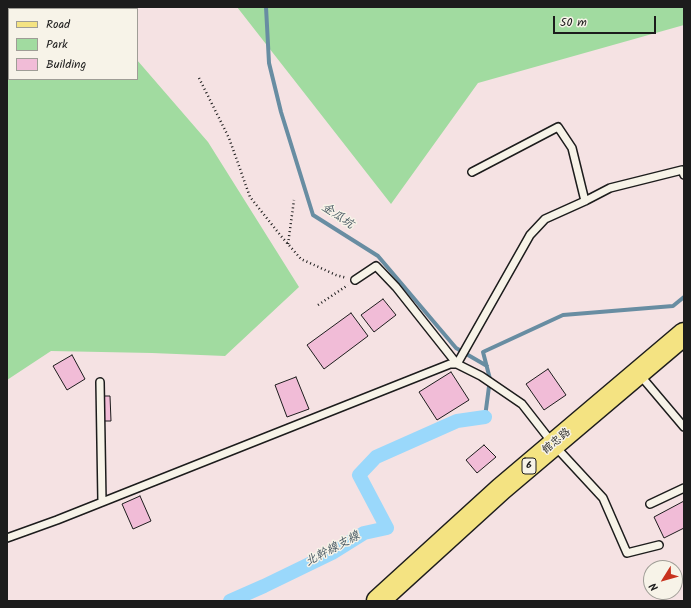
<!DOCTYPE html>
<html>
<head>
<meta charset="utf-8">
<style>
	body { margin:0 }
	#map { position:relative; width:691px; height:608px; overflow:hidden; background:#f5e2e3; font-family:Kalam,sans-serif }
	canvas { display:block }
	.frame { position:absolute; inset:0; border:8px solid #1c1c1c; pointer-events:none }
	.legend { position:absolute; left:8px; top:8px; width:130px; height:72px; box-sizing:border-box; background:#f7f3e8; border:1px solid #9f9d96; margin:0; padding:5px 7px; list-style:none; font-size:12px; color:#1c1c1c }
	.legend li { display:flex; align-items:center; gap:8px; height:20px }
	.legend b { width:20px; border:1px solid #9f9d96 }
	.north { position:absolute; left:643px; top:560px; width:40px; height:40px; box-sizing:border-box; background:#f7f3e8; border:1px solid #9f9d96; border-radius:50%; rotate:233deg; font-size:11px; font-weight:700; line-height:16px; text-align:center; color:#1c1c1c }
	.north::after { content:''; display:block; margin:auto; width:14px; height:18px; background:#c8321e; clip-path:polygon(50% 0,100% 100%,50% 72%,0 100%) }
	.scale { position:absolute; left:553px; top:16px; width:103px; height:18px; box-sizing:border-box; border:2px solid #1c1c1c; border-top:0; padding-left:5px; font-size:12px; line-height:14px; white-space:nowrap; color:#1c1c1c; -webkit-text-stroke:3px #f7f3e8; paint-order:stroke }
</style>
</head>
<body>
<div id="map">
<canvas width="691" height="608"></canvas>
<div class="frame"></div>
<ul class="legend">
<li><b style="height:5px;background:#f4e382"></b>Road</li>
<li><b style="height:11px;background:#a1dba0"></b>Park</li>
<li><b style="height:11px;background:#f1bcd7"></b>Building</li>
</ul>
<div class="north">N</div>
<div class="scale">50 m</div>
</div>
<script>
const c = document.querySelector('canvas').getContext('2d');
c.lineJoin = 'round';
function fill(path, color) {
  c.fillStyle = color;
  c.fill(path, 'evenodd');
}
function toPath(rows) {
  const path = new Path2D();
  for (const r of rows) {
    path.moveTo(r[0], r[1]);
    for (let i = 2; i < r.length; i += 2) path.lineTo(r[i], r[i + 1]);
  }
  return path;
}
function strokePath(path, color, width, dash) {
  c.strokeStyle = color;
  c.lineWidth = width;
  c.lineCap = dash ? 'butt' : 'round';
  c.setLineDash(dash || []);
  c.stroke(path);
}
function label(font, color, halo, rows, align = 'center') {
  c.font = font + ' Kalam,"LXGW WenKai TC",sans-serif';
  c.lineWidth = 3;
  c.setLineDash([]);
  c.textBaseline = 'middle';
  c.strokeStyle = halo;
  c.fillStyle = color;
  for (const [text, x, y, turn = 0] of rows) {
    c.save();
    c.translate(x, y);
    c.rotate((+turn || 0) * Math.PI / 180);
    c.textAlign = isNaN(turn) ? turn : align;
    if (halo) c.strokeText(text, 0, 0);
    c.fillText(text, 0, 0);
    c.restore();
  }
}
const green = toPath([
	[7,7,113,7,113,9,9,9,9,79,137,79,137,60,208,142,299,287,225,356,152,353,51,351,7,380],
	[237,7,684,7,684,25,478,83,391,204]
]);
const stream = toPath([
	[266,7,269,63,281,112,313,215,378,256,456,348,487,366],
	[485,417,490,379,483,352,563,315,673,306,684,297]
]);
const canal = toPath([
	[230,601,264,586,332,553,364,533,387,528,359,475,376,457,457,421,485,417]
]);
const building = toPath([
	[383,299,396,315,374,332,361,315,383,299],
	[351,313,368,336,324,369,307,345,351,313],
	[72,355,85,379,67,390,53,366,72,355],
	[548,369,566,395,544,410,526,384,548,369],
	[451,372,469,400,437,420,419,392,451,372],
	[296,377,309,409,287,417,275,385,296,377],
	[100,396,110,396,111,421,101,421,100,396],
	[484,445,496,457,477,473,466,460,484,445],
	[140,496,151,521,133,529,122,504,140,496],
	[684,501,684,528,664,538,654,517,684,501]
]);
const path = toPath([
	[199,78,229,138,250,197,281,236,301,259,336,275,347,278],
	[288,244,294,200],
	[318,305,348,285]
]);
const service = toPath([
	[472,172,558,127,572,148,585,201],
	[355,280,376,266,396,287,457,364,481,376,522,404,554,445,603,498,627,553,659,545],
	[640,375,684,427],
	[100,382,102,502],
	[650,504,684,488],
	[7,538,57,520,450,364,457,364,530,235,545,219,585,201,610,188,682,170,684,175]
]);
const primary = toPath([
	[378,601,501,489,684,334]
]);
const shields = [
	[529,466,14]
];
const shieldNames = [
	["6",529,466]
];
const streetNames = [
	["館忠路",557,442,-40]
];
const waterNames = [
	["金瓜坑",337,217,34],
	["北幹線支線",333,550,-28]
];
fill(green, '#a1dba0');
strokePath(stream, '#688da2', 4);
strokePath(canal, '#9ad8fb', 14);
fill(building, '#f1bcd7');
strokePath(building, '#1c1c1c', 1);
strokePath(service, '#1c1c1c', 10);
strokePath(primary, '#1c1c1c', 25);
strokePath(path, '#1c1c1c', 2.5, [1, 3]);
strokePath(service, '#f7f3e8', 7);
strokePath(primary, '#f4e382', 22);
for (const [x, y, w] of shields) {
  const box = new Path2D();
  box.roundRect(x - w / 2, y - 8, w, 16, 3);
  c.fillStyle = '#f7f3e8';
  c.fill(box);
  strokePath(box, '#1c1c1c', 1);
}
label('bold 10px', '#1c1c1c', null, shieldNames);
label('11px', '#1c1c1c', '#f7f3e8', streetNames);
label('italic 12px', '#42545f', '#f7f3e8', waterNames);
</script>
</body>
</html>
